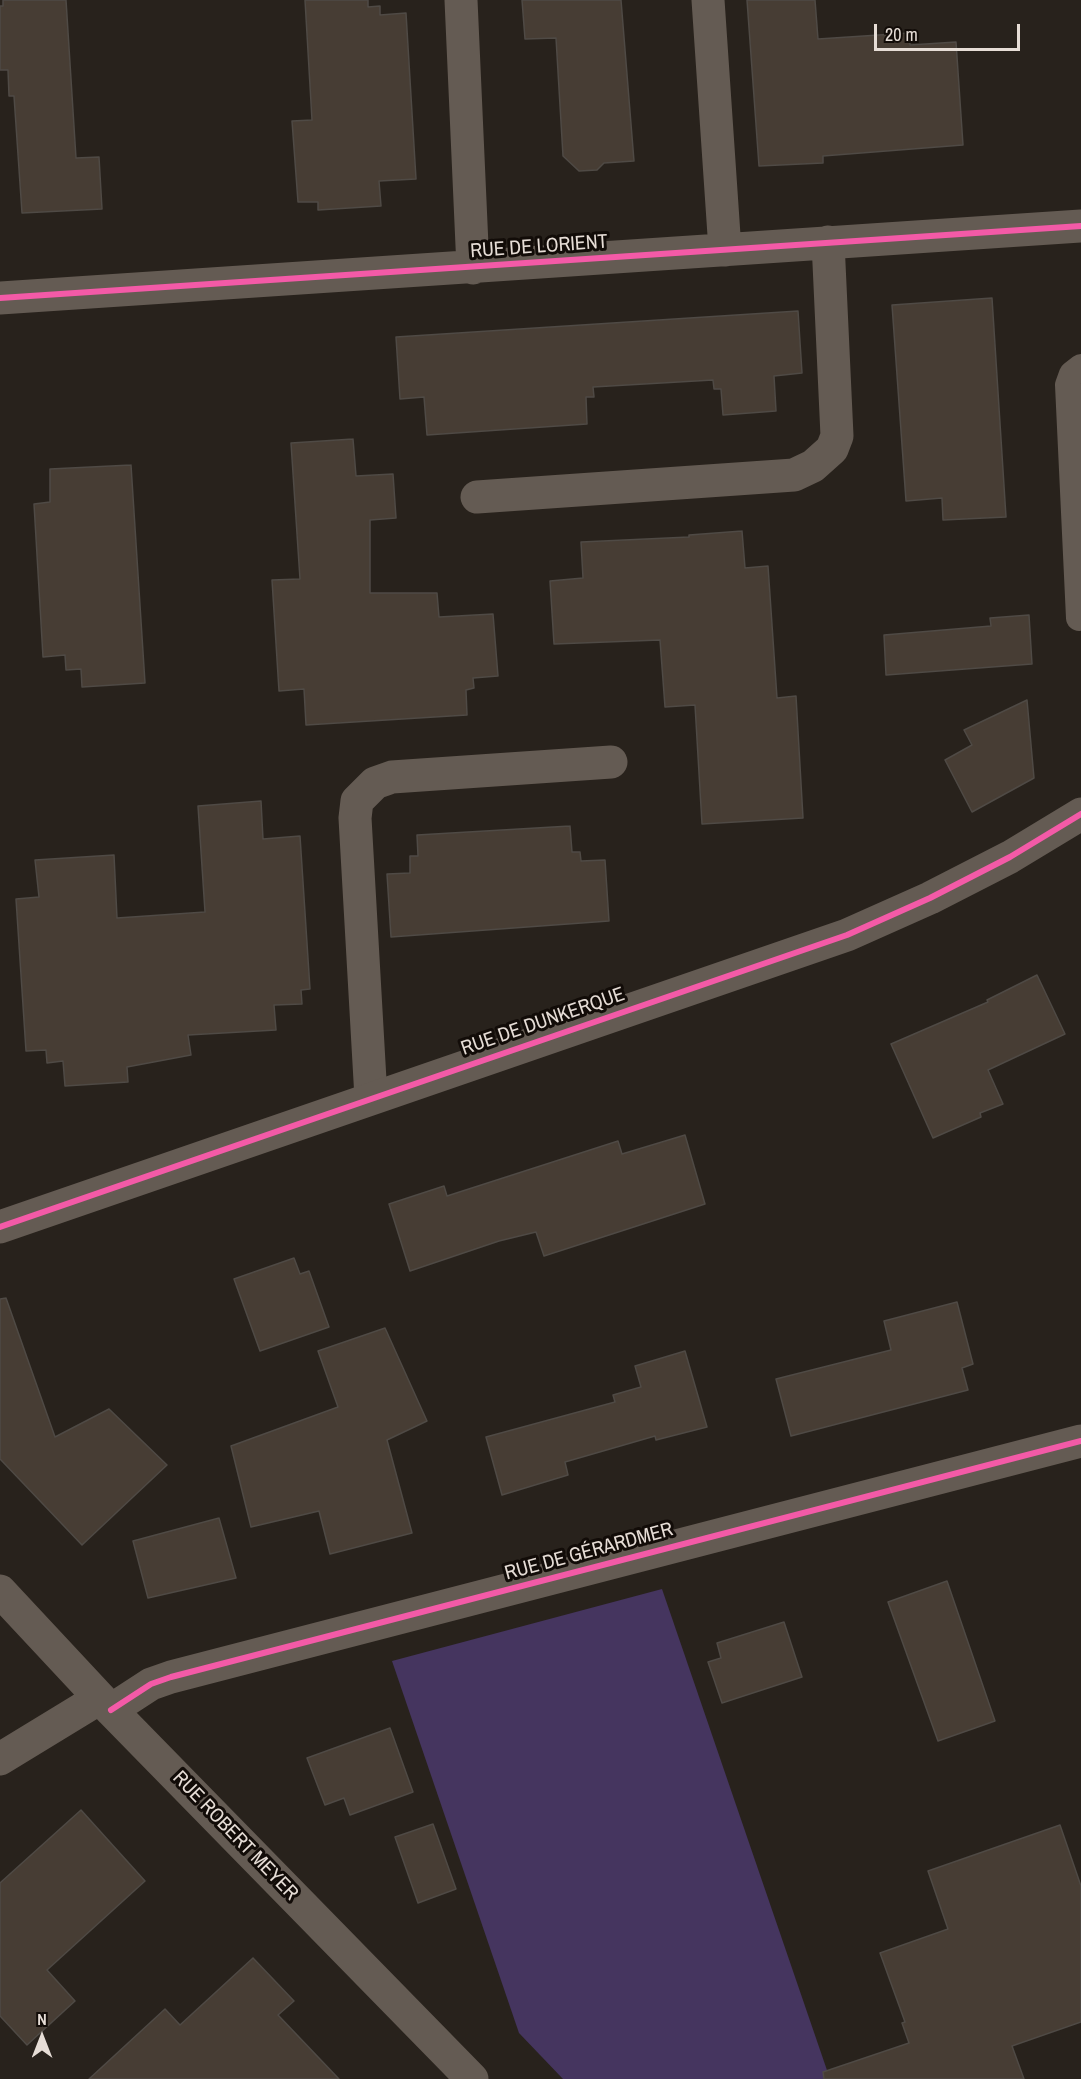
<!DOCTYPE html>
<html>
<head>
<meta charset="utf-8">
<style>
	body { margin:0 }
	#map { position:relative; width:1081px; height:2079px; overflow:hidden; background:#28221c; font-family:"Archivo Narrow",sans-serif }
	canvas { display:block }
	.north { position:absolute; left:12px; top:2007px; width:60px; height:60px; -webkit-text-stroke:4px #120c08; paint-order:stroke; rotate:0deg; font-size:16px; font-weight:700; line-height:24px; text-align:center; color:#e6ddd6 }
	.north::after { content:''; display:block; margin:auto; width:21px; height:27px; background:#e6ddd6; clip-path:polygon(50% 0,100% 100%,50% 72%,0 100%) }
	.scale { position:absolute; left:874px; top:24px; width:146px; height:27px; box-sizing:border-box; border:3px solid #e6ddd6; border-top:0; padding-left:8px; font-size:18px; line-height:21px; white-space:nowrap; color:#e6ddd6; -webkit-text-stroke:4px #120c08; paint-order:stroke }
</style>
</head>
<body>
<div id="map">
<canvas width="1081" height="2079"></canvas>
<div class="north">N</div>
<div class="scale">20 m</div>
</div>
<script>
const c = document.querySelector('canvas').getContext('2d');
c.lineJoin = 'round';
function fill(path, color) {
  c.fillStyle = color;
  c.fill(path, 'evenodd');
}
function toPath(rows) {
  const path = new Path2D();
  for (const r of rows) {
    path.moveTo(r[0], r[1]);
    for (let i = 2; i < r.length; i += 2) path.lineTo(r[i], r[i + 1]);
  }
  return path;
}
function strokePath(path, color, width, dash) {
  c.strokeStyle = color;
  c.lineWidth = width;
  c.lineCap = dash ? 'butt' : 'round';
  c.setLineDash(dash || []);
  c.stroke(path);
}
function label(font, color, halo, rows, align = 'center') {
  c.font = font + ' "Archivo Narrow",sans-serif';
  c.lineWidth = 6;
  c.setLineDash([]);
  c.textBaseline = 'middle';
  c.strokeStyle = halo;
  c.fillStyle = color;
  for (const [text, x, y, turn = 0] of rows) {
    c.save();
    c.translate(x, y);
    c.rotate((+turn || 0) * Math.PI / 180);
    c.textAlign = isNaN(turn) ? turn : align;
    if (halo) c.strokeText(text, 0, 0);
    c.fillText(text, 0, 0);
    c.restore();
  }
}
const green = toPath([
	[662,1589,830,2079,563,2079,519,2033,392,1661]
]);
const building = toPath([
	[3,0,66,0,76,158,99,157,102,209,22,213,14,96,9,96,8,70,0,70,0,6,3,6,3,0],
	[305,0,368,0,368,7,380,6,380,15,406,13,416,179,379,181,381,206,318,210,318,202,298,202,292,121,312,120,305,0],
	[522,0,621,0,634,161,604,163,597,170,579,171,563,156,556,38,525,39,522,0],
	[747,0,815,0,818,39,909,33,910,45,956,42,963,145,823,156,823,163,759,166,747,0],
	[992,298,1006,517,943,520,942,498,906,501,892,305,992,298],
	[798,311,802,373,774,376,776,411,723,415,721,389,714,389,713,380,593,387,594,397,586,397,587,424,427,435,424,397,400,399,396,337,798,311],
	[353,439,356,476,393,474,396,518,370,520,370,593,437,593,439,617,493,614,498,676,473,678,474,688,466,690,467,715,306,725,304,689,279,691,272,580,300,579,291,443,353,439],
	[131,465,145,683,82,687,81,669,66,670,65,655,43,657,34,504,50,502,50,469,131,465],
	[742,531,745,568,768,566,777,698,796,696,803,818,702,824,695,705,665,707,660,640,554,644,550,581,583,578,581,542,689,537,689,535,742,531],
	[1029,615,1032,664,886,675,884,635,991,626,990,618,1029,615],
	[1027,700,1034,778,972,812,945,760,972,745,964,730,1027,700],
	[261,801,263,839,300,836,310,989,301,990,302,1004,274,1005,276,1030,188,1035,191,1055,127,1067,128,1082,65,1086,63,1061,47,1063,46,1050,26,1051,16,899,39,897,35,860,114,855,117,918,205,912,198,806,261,801],
	[570,826,572,852,580,852,581,861,605,860,609,921,391,937,387,874,410,873,410,856,418,856,417,835,570,826],
	[1037,975,1065,1034,988,1070,1003,1104,980,1113,981,1117,933,1138,891,1044,988,1002,987,1000,1037,975],
	[685,1135,705,1204,544,1256,536,1232,499,1241,410,1271,389,1204,444,1186,447,1196,618,1141,622,1154,685,1135],
	[294,1258,300,1274,309,1271,329,1327,260,1351,234,1279,294,1258],
	[6,1298,55,1437,109,1409,167,1465,82,1545,0,1459,0,1299,6,1298],
	[957,1302,973,1364,962,1368,968,1390,791,1436,776,1379,891,1350,884,1321,957,1302],
	[385,1328,427,1421,387,1440,412,1533,330,1554,319,1511,251,1527,231,1446,338,1407,318,1351,385,1328],
	[685,1351,707,1427,656,1440,655,1436,565,1462,568,1475,502,1495,486,1437,615,1402,613,1395,641,1387,635,1366,685,1351],
	[219,1518,236,1578,148,1598,133,1541,219,1518],
	[947,1581,995,1721,938,1741,888,1602,947,1581],
	[784,1622,802,1677,722,1703,708,1662,721,1658,717,1643,784,1622],
	[390,1728,413,1792,350,1815,344,1798,325,1805,307,1758,390,1728],
	[81,1810,145,1881,47,1970,75,2001,27,2045,0,2016,0,1883,81,1810],
	[433,1824,456,1889,418,1903,395,1837,433,1824],
	[1060,1825,1081,1886,1081,2022,1012,2046,1024,2079,824,2079,823,2072,909,2043,902,2023,905,2022,880,1953,948,1929,928,1871,1060,1825],
	[253,1958,294,2001,278,2015,339,2079,89,2079,165,2009,180,2025,253,1958]
]);
const service = toPath([
	[1079,618,1068,385,1072,374,1081,367]
]);
const minor = toPath([
	[461,0,473,268],
	[708,0,725,250],
	[0,298,1081,226],
	[477,497,794,475,813,466,832,449,837,436,828,242],
	[371,1098,355,818,357,801,375,783,392,777,611,762],
	[0,1591,111,1710,472,2079],
	[111,1710,151,1684,171,1677,1081,1441],
	[0,1759,100,1698]
]);
const tertiary = toPath([
	[0,1227,847,935,930,898,1010,857,1081,814]
]);
const cycleway = toPath([
	[0,298,1081,226],
	[0,1227,847,935,930,898,1010,857,1081,814],
	[111,1710,151,1684,171,1677,1081,1441]
]);
const streetNames = [
	["RUE DE LORIENT",539,247,-4],
	["RUE DE DUNKERQUE",543,1022,-19],
	["RUE DE GÉRARDMER",589,1552,-15],
	["RUE ROBERT MEYER",235,1836,46]
];
fill(green, '#45355f');
fill(building, '#473d34');
strokePath(building, '#4f4a45', 1.5);
strokePath(service, '#645b53', 26);
strokePath(minor, '#645b53', 33);
strokePath(tertiary, '#645b53', 33);
strokePath(cycleway, '#f35aa7', 6);
label('20px', '#e6ddd6', '#120c08', streetNames);
</script>
</body>
</html>
